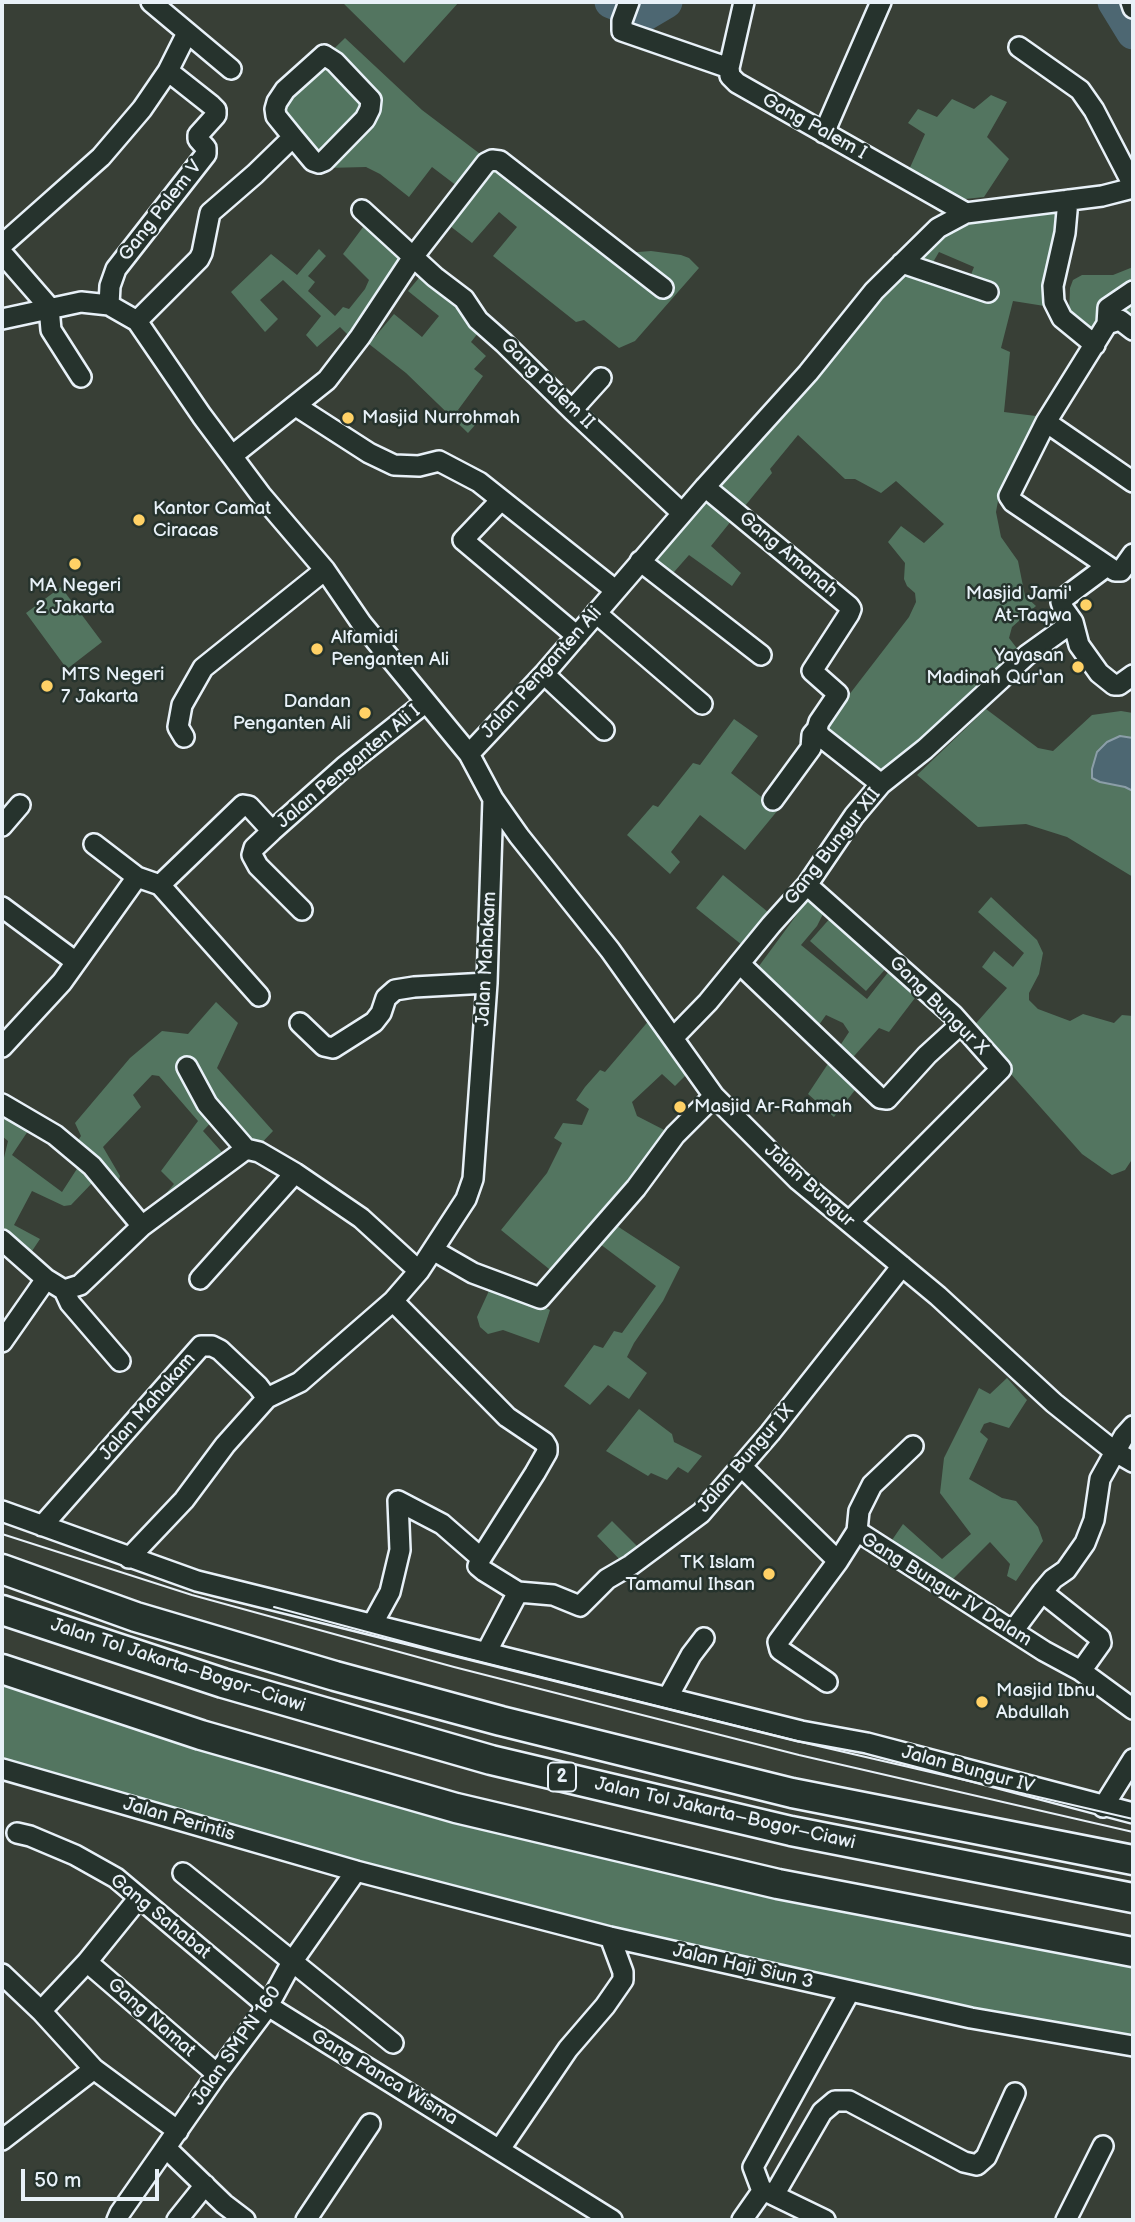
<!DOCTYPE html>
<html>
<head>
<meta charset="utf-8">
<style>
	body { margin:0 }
	#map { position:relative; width:1135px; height:2222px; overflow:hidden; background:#383f36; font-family:"Balsamiq Sans",sans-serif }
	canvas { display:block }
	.frame { position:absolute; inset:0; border:4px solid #e8f1f8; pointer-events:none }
	.scale { position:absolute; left:21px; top:2169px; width:138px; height:32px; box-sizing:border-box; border:4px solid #e8f1f8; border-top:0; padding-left:9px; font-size:21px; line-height:24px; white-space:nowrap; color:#e8f1f8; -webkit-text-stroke:5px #26332d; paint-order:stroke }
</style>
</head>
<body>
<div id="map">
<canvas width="1135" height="2222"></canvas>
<div class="frame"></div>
<div class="scale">50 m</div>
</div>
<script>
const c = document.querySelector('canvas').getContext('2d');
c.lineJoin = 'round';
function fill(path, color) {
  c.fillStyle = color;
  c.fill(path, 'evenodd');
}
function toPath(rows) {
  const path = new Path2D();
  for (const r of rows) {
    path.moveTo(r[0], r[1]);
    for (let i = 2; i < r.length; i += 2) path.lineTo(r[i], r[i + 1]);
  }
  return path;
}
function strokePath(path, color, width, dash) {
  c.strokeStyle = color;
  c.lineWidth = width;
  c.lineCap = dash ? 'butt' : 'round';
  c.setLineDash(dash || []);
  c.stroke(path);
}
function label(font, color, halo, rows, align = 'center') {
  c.font = font + ' "Balsamiq Sans",sans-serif';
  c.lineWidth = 5;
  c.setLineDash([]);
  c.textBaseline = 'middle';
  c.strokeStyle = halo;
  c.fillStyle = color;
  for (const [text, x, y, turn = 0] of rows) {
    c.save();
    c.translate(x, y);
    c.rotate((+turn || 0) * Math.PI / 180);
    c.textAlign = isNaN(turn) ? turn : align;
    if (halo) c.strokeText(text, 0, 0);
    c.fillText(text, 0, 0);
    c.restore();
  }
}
const green = toPath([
	[342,2,459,2,404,63],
	[345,38,422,110,557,212,625,253,651,251,681,255,689,258,699,268,635,341,619,348,584,320,576,322,493,256,517,227,499,212,472,243,450,226,423,258,457,186,432,167,409,197,380,174,366,167,326,168,270,111],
	[991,95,1007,102,987,137,1009,159,984,197,956,200,908,172,925,134,908,123,918,109,937,117,952,99,974,109],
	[1068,204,1057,308,1013,301,1001,348,1010,352,1004,412,1044,417,1013,479,998,501,996,512,1001,537,1018,561,1025,596,1036,606,1012,627,1009,638,1019,651,882,777,873,775,825,726,909,617,916,602,915,593,907,586,904,579,905,563,888,542,901,526,924,543,944,524,896,481,881,493,855,479,845,479,798,435,770,469,772,473,740,512,712,491,902,265,968,282,974,267,939,252,929,269,906,262,954,214],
	[369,219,404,261,356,343,340,327,317,347,306,335,321,316,283,280,260,300,278,319,265,332,231,292,271,254,297,275,319,249,326,256,308,276,315,282,308,291,335,316,343,307,349,309,365,289,369,280,343,254],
	[1133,267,1133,317,1102,331,1083,325,1069,313,1070,288,1073,280,1082,275,1113,275],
	[423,273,482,328,471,342,486,356,474,369,483,376,458,410,475,425,468,433,406,373,369,344,394,314,422,337,439,316,408,291],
	[710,493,736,515,711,546,741,573,732,586,689,555,667,580,649,566],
	[61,587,102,642,67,669,26,613],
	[986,709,1038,748,1053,751,1092,715,1121,711,1133,713,1133,877,1067,837,1026,824,978,827,917,775],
	[734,719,758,736,731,773,778,810,745,850,700,815,671,852,680,862,670,874,627,835,653,805,658,807,693,763,700,765],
	[723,875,774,917,747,949,696,908],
	[991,897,1037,940,1043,953,1039,974,1029,993,1029,1000,1038,1009,1070,1021,1083,1014,1114,1023,1122,1015,1133,1016,1133,1158,1125,1170,1112,1175,1082,1154,971,1029,1007,988,982,967,994,951,1013,967,1024,953,978,912],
	[809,898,824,912,817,926,801,945,867,999,890,970,918,994,889,1032,879,1028,847,1064,862,1081,834,1117,808,1094,849,1032,843,1023,826,1015,809,1039,748,981],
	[832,916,888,966,866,991,810,941],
	[216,1002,238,1023,217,1068,273,1131,254,1151,216,1117,203,1131,228,1159,138,1227,174,1184,161,1171,198,1121,159,1076,152,1075,133,1095,141,1107,103,1147,120,1176,117,1188,95,1180,71,1205,64,1206,32,1191,14,1225,40,1239,28,1257,2,1232,2,1166,8,1141,2,1136,2,1108,30,1128,12,1155,62,1192,82,1161,70,1152,81,1136,75,1123,130,1058,162,1031,188,1034],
	[651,1018,691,1070,675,1086,662,1074,632,1102,637,1116,672,1134,554,1273,501,1230,547,1173,562,1143,554,1138,563,1123,582,1125,589,1109,576,1100,585,1087,600,1070,605,1072],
	[614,1224,680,1267,663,1301,634,1343,627,1357,647,1373,629,1399,608,1385,590,1405,564,1386,594,1345,603,1348,614,1331,622,1333,656,1286,600,1244],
	[493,1282,550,1310,539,1343,503,1330,488,1334,480,1327,477,1317],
	[1007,1378,1027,1400,1009,1428,990,1422,984,1424,980,1432,988,1439,969,1479,1002,1498,1016,1501,1038,1527,1043,1541,1016,1581,1007,1576,1010,1564,990,1542,949,1583,890,1543,903,1524,942,1559,971,1534,940,1493,944,1458,979,1388,990,1394],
	[639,1409,672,1434,674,1442,702,1456,688,1473,678,1467,667,1480,651,1473,648,1476,606,1451],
	[612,1521,639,1548,623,1563,597,1536],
	[2,1668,456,1808,1133,1952,1133,2043,665,1949,2,1769]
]);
const water = toPath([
	[1120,736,1133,738,1133,791,1125,787,1100,782,1092,778,1092,769,1097,752,1107,742,1120,736]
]);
const river = toPath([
	[611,2,644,15,666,2],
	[1114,2,1133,33]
]);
const minor = toPath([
	[151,2,231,69],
	[629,2,622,21,622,31,729,68],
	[744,2,729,68,730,76,737,83,966,213],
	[1131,2,1133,8],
	[1019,47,1080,90,1094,110,1133,185],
	[324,55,335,62,371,100,370,109,365,119,324,161,319,163,313,161,293,137,276,116,275,109,277,102,285,90,324,55],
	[168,71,187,33],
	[824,133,881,2],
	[1068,200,1065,233,1053,286,1054,302,1062,318,1095,345],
	[362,210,435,277,464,299,478,320,504,343,572,410,682,513],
	[2,245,101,157,142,109,168,71,211,105,216,110,216,115,198,135,198,139,206,148,206,154,116,269,110,286,109,305],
	[2,253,49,307,51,330,81,377],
	[902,263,988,292],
	[2,319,81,302,109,305,137,321,202,416,261,495,325,570,362,624,469,754,493,799,519,836,610,950,714,1096,798,1180,938,1296,1054,1403,1114,1451,1133,1462],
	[137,321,199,259,202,253,210,213,255,174,293,137],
	[1107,324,1108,308,1133,291],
	[1133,330,1120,320,1107,324,1046,422,1009,496,1013,502,1115,571,1121,571,1133,554],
	[296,406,369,453,394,465,419,466,439,461,479,482,615,590],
	[572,410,601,378],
	[1046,422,1133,482],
	[233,455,327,380,360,337,413,257,486,163,492,160,500,161,663,288],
	[705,487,849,606,851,609,849,614,812,671,838,694,819,722,817,729,820,736,881,784],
	[501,500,463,540,577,636],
	[640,561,761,655],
	[1107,566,1064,598,1061,602,1063,608,1073,622,1079,645,1099,673,1114,685,1119,685,1133,675],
	[596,613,702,704],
	[544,674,604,730],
	[184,737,178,727,182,705,203,668,325,570],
	[469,754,544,674,705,487,808,373,874,291,938,228,966,213,1102,196,1133,188],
	[773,800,811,748,812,735,817,729],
	[2,826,20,805],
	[272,831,254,848,252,855,258,866,302,910],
	[94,844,137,877],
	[160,885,259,996],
	[807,885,953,1015,1001,1069,849,1222],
	[2,907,76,962],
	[740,964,880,1098,887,1099,927,1055,961,1024],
	[300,1023,324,1046,333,1048,374,1022,381,1013,386,998,395,990,414,987,487,983],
	[674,1037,708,1002,771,925,807,885,854,816,881,784,925,749,1027,655,1073,622],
	[2,1047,62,982,137,877,160,885,243,805,249,806,272,831,344,767,426,702],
	[187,1067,207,1104,246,1149],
	[2,1104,55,1135,92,1166,142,1226],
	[2,1240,46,1279,64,1290],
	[433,1250,473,1273,540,1298,636,1188,675,1135,714,1096],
	[200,1279,295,1173],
	[64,1290,80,1285,142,1226,246,1149,259,1152,295,1173,361,1218,419,1271],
	[64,1290,70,1303,120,1361],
	[393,1301,507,1417,544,1442,547,1447,547,1452,535,1473,481,1558,442,1524,398,1501],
	[2,1342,46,1279],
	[742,1467,838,1561],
	[2,1511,197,1581,801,1731,867,1743,1133,1813],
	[42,1526,201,1346,212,1346,220,1350,258,1386,267,1398],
	[857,1531,859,1511,872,1485,913,1446],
	[129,1558,184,1500,225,1445,267,1398,300,1382,393,1301,419,1271,466,1199,473,1179,487,983,493,799],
	[481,1558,478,1566,484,1571,518,1592,487,1651],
	[518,1592,553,1595,580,1606,607,1579,631,1565,701,1513,770,1433,902,1266],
	[373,1623,390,1592,400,1550,398,1501],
	[1013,1631,1042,1592],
	[1081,1671,1101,1643,1100,1638,1042,1592,1053,1579,1066,1570,1085,1543,1094,1520,1100,1479,1124,1436,1133,1426],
	[827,1682,780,1650,778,1642,838,1561,857,1531,1044,1651,1081,1671,1133,1709],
	[668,1697,691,1655,704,1638],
	[2,1769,356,1871,610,1937,971,2018,1133,2046],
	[1103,1807,1133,1759],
	[17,1833,30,1836,75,1855,116,1878,268,2006,612,2220],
	[183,1873,393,2043],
	[87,1962,217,2074],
	[2,1974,41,2011,94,2069,178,2131],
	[41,2011,87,1962,138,1899],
	[2,2140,94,2069],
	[166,2148,224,2204,245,2220],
	[500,2149,568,2049,605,2006,623,1980,623,1972,610,1937],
	[762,2191,753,2167,850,1991],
	[774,2195,822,2112,835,2101,849,2101,964,2162,977,2165,986,2157,1015,2093],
	[117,2220,120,2213,217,2074,268,2006,292,1962,356,1871],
	[177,2220,205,2185],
	[306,2220,370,2124],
	[742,2220,763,2190,825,2220],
	[1066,2220,1103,2146]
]);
const highway = toPath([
	[2,1569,136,1617,335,1676,501,1721,792,1793,1133,1860],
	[2,1610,223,1683,491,1760,791,1831,1133,1898],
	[2,1669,201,1735,456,1808,778,1884,1133,1952]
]);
const tram = toPath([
	[2,1534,192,1595,454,1667,799,1755,1133,1832],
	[274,1607,453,1655,801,1742,1133,1819]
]);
const markers = [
	[348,418,7,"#ffd166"],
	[139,520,7,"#ffd166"],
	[75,564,7,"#ffd166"],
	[1086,605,7,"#ffd166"],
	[317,649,7,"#ffd166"],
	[1078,667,7,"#ffd166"],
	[47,686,7,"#ffd166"],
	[365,713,7,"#ffd166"],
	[680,1107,7,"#ffd166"],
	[769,1574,7,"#ffd166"],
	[982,1702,7,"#ffd166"]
];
const shields = [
	[562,1777,28]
];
const shieldNames = [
	["2",562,1777]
];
const streetNames = [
	["Gang Palem I",814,127,29],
	["Gang Palem V",161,211,-52],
	["Gang Palem II",547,384,44],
	["Gang Amanah",788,555,40],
	["Jalan Penganten Ali",542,673,-48],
	["Jalan Penganten Ali I",349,767,-40],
	["Gang Bungur XII",833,847,-52],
	["Jalan Mahakam",487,959,-87],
	["Gang Bungur X",938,1006,45],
	["Jalan Bungur",809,1186,42],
	["Jalan Mahakam",148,1407,-49],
	["Jalan Bungur IX",746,1459,-49],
	["Gang Bungur IV Dalam",946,1590,32],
	["Jalan Tol Jakarta–Bogor–Ciawi",178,1666,18],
	["Jalan Bungur IV",968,1770,15],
	["Jalan Tol Jakarta–Bogor–Ciawi",725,1814,13],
	["Jalan Perintis",179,1820,16],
	["Gang Sahabat",160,1917,39],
	["Jalan Haji Siun 3",743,1967,13],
	["Gang Namat",151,2018,41],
	["Jalan SMPN 160",237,2046,-55],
	["Gang Panca Wisma",384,2078,31]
];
const poiNames = [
	["Masjid Nurrohmah",362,418],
	["Kantor Camat",153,509],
	["Ciracas",153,531],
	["MA Negeri",75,586,"center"],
	["2 Jakarta",75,608,"center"],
	["Masjid Jami'",1072,594,"right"],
	["At-Taqwa",1072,616,"right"],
	["Alfamidi",331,638],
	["Penganten Ali",331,660],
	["Yayasan",1064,656,"right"],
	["Madinah Qur'an",1064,678,"right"],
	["MTS Negeri",61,675],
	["7 Jakarta",61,697],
	["Dandan",351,702,"right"],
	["Penganten Ali",351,724,"right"],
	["Masjid Ar-Rahmah",694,1107],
	["TK Islam",755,1563,"right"],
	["Tamamul Ihsan",755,1585,"right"],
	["Masjid Ibnu",996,1691],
	["Abdullah",996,1713]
];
fill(green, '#537560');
fill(water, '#4d6772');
strokePath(water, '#8b9ea8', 2);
strokePath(river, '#4d6772', 33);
strokePath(minor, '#e8f1f8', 24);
strokePath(highway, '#e8f1f8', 33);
strokePath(minor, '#26332d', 19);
strokePath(highway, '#26332d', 28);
strokePath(tram, '#e8f1f8', 2);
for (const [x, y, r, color] of markers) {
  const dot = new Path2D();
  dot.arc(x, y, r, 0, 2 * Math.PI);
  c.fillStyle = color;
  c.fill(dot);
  strokePath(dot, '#26332d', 2.5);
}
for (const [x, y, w] of shields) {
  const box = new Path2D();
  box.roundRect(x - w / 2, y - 14.5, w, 29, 5);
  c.fillStyle = '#26332d';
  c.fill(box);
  strokePath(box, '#e8f1f8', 2);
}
label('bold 18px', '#e8f1f8', null, shieldNames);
label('19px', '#e8f1f8', '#26332d', streetNames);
label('19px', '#e8f1f8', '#26332d', poiNames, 'left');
</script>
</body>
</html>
